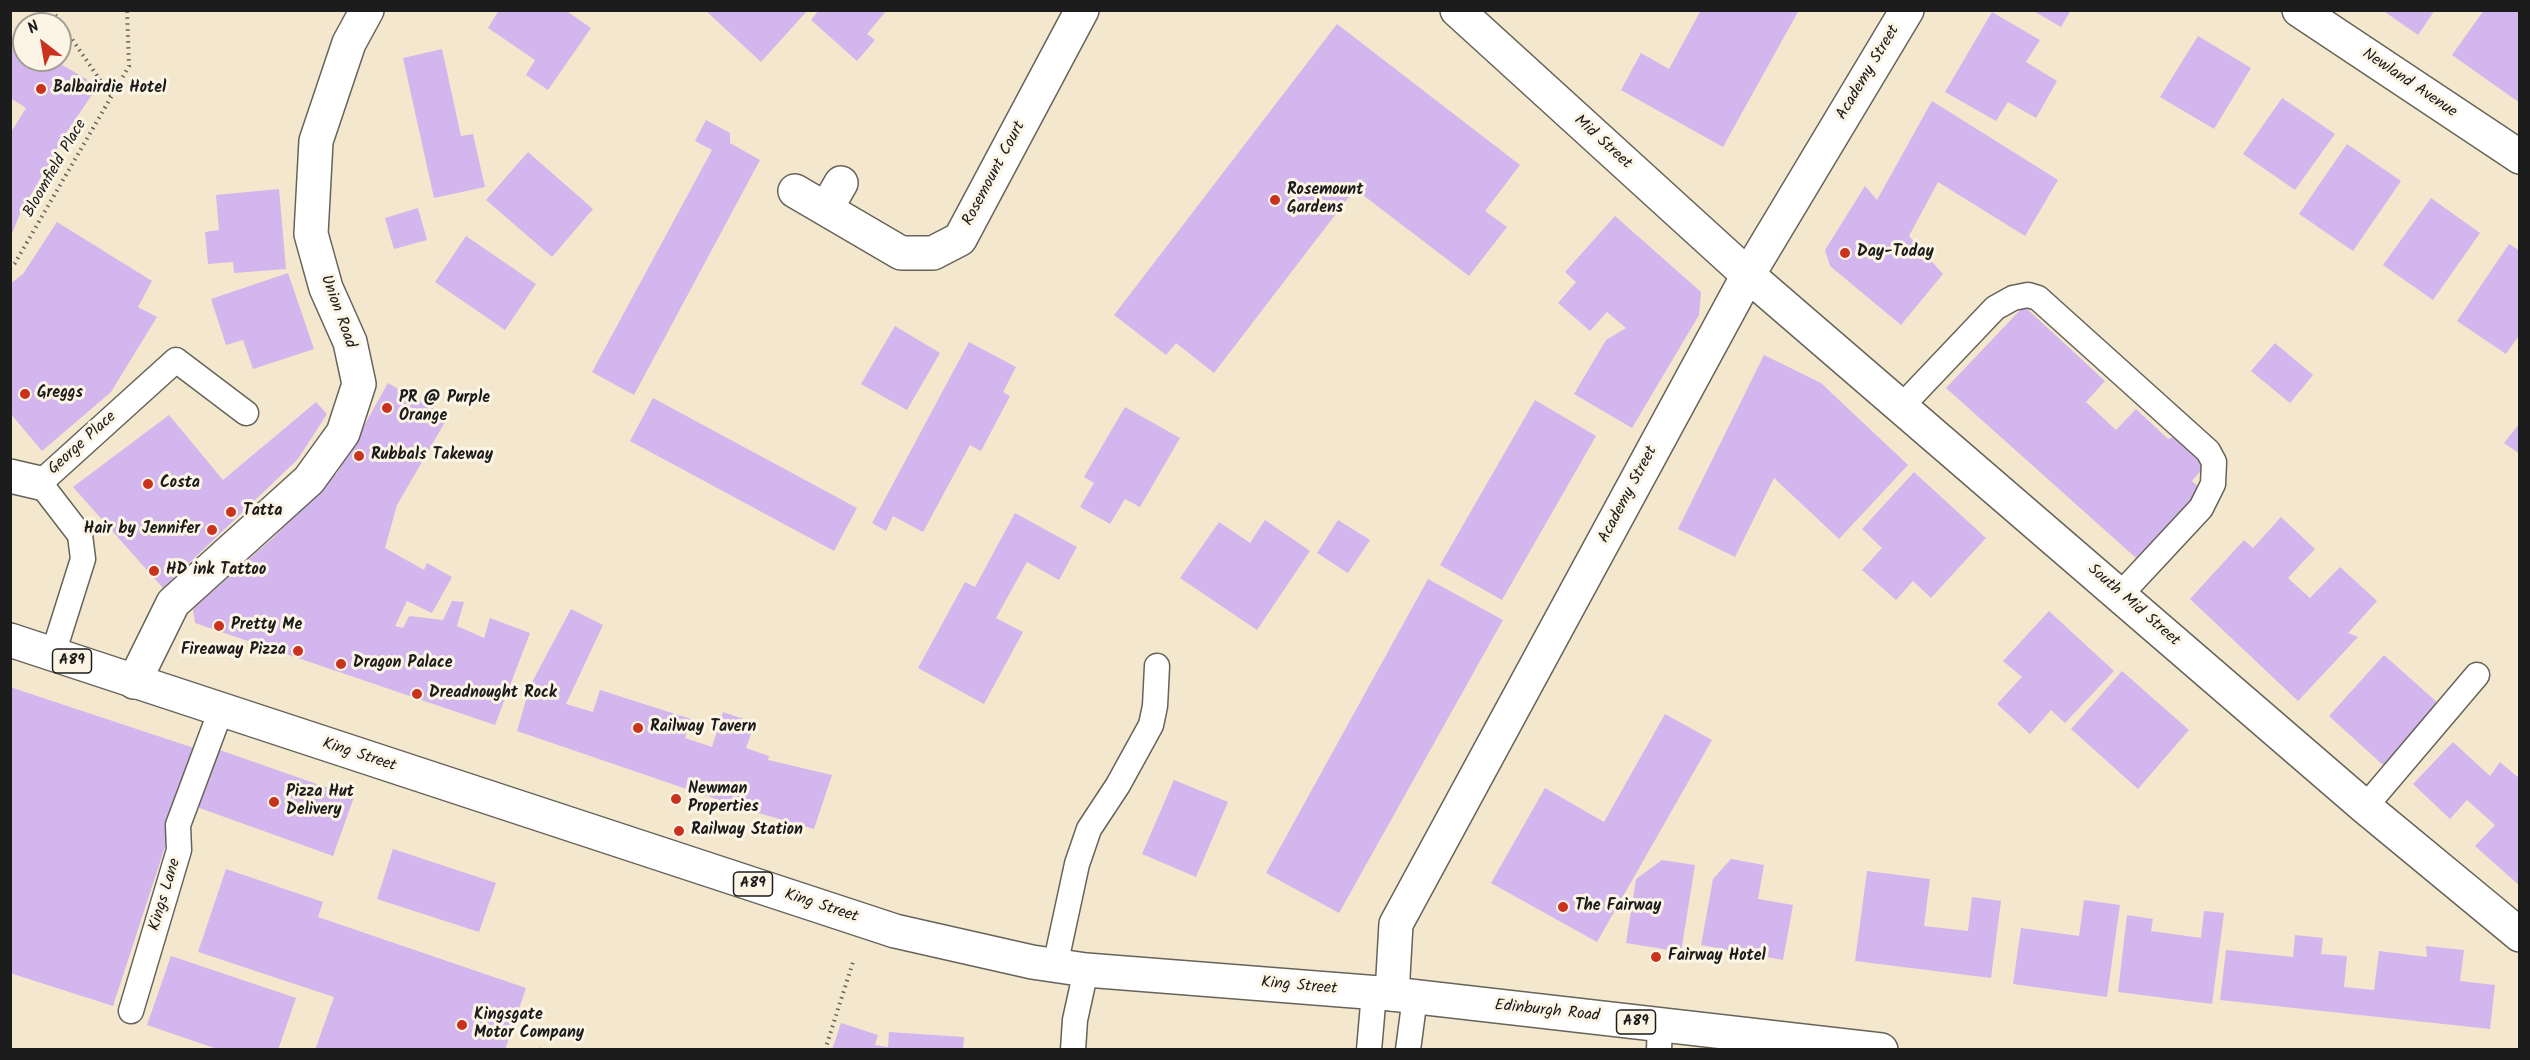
<!DOCTYPE html>
<html>
<head>
<meta charset="utf-8">
<style>
	body { margin:0 }
	#map { position:relative; width:2530px; height:1060px; overflow:hidden; background:#f3e8cd; font-family:Kalam,sans-serif }
	canvas { display:block }
	.frame { position:absolute; inset:0; border:12px solid #1c1c1c; pointer-events:none }
	.north { position:absolute; left:12px; top:12px; width:60px; height:60px; box-sizing:border-box; background:#fcf5e5; border:2px solid #a29e95; border-radius:50%; rotate:329deg; font-size:16px; font-weight:700; line-height:24px; text-align:center; color:#1c1c1c }
	.north::after { content:''; display:block; margin:auto; width:21px; height:27px; background:#c8321e; clip-path:polygon(50% 0,100% 100%,50% 72%,0 100%) }
</style>
</head>
<body>
<div id="map">
<canvas width="2530" height="1060"></canvas>
<div class="frame"></div>
<div class="north">N</div>
</div>
<script>
const c = document.querySelector('canvas').getContext('2d');
c.lineJoin = 'round';
function fill(path, color) {
  c.fillStyle = color;
  c.fill(path, 'evenodd');
}
function toPath(rows) {
  const path = new Path2D();
  for (const r of rows) {
    path.moveTo(r[0], r[1]);
    for (let i = 2; i < r.length; i += 2) path.lineTo(r[i], r[i + 1]);
  }
  return path;
}
function strokePath(path, color, width, dash) {
  c.strokeStyle = color;
  c.lineWidth = width;
  c.lineCap = dash ? 'butt' : 'round';
  c.setLineDash(dash || []);
  c.stroke(path);
}
function label(font, color, halo, rows, align = 'center') {
  c.font = font + ' Kalam,sans-serif';
  c.lineWidth = 6;
  c.setLineDash([]);
  c.textBaseline = 'middle';
  c.strokeStyle = halo;
  c.fillStyle = color;
  for (const [text, x, y, turn = 0] of rows) {
    c.save();
    c.translate(x, y);
    c.rotate((+turn || 0) * Math.PI / 180);
    c.textAlign = isNaN(turn) ? turn : align;
    if (halo) c.strokeText(text, 0, 0);
    c.fillText(text, 0, 0);
    c.restore();
  }
}
const building = toPath([
	[499,10,565,10,591,28,548,90,526,75,535,60,488,28],
	[705,10,806,10,807,11,761,62],
	[819,10,887,10,867,34,875,40,857,61,811,20],
	[1701,10,1799,10,1723,147,1621,90,1641,53,1669,69],
	[2032,10,2071,10,2061,27],
	[2382,10,2435,10,2418,35],
	[2484,10,2520,10,2520,103,2452,55],
	[1992,12,2040,40,2026,62,2057,81,2036,118,2008,102,1996,121,1945,92],
	[1337,24,1520,165,1485,211,1507,227,1469,276,1355,189,1214,373,1176,343,1166,355,1114,315],
	[10,35,24,43,24,60,54,60,98,86,66,133,19,216,11,236,10,134,26,108,10,98],
	[2198,36,2251,68,2214,129,2160,97],
	[442,49,461,136,473,134,485,187,434,198,403,58],
	[2282,98,2335,134,2295,190,2243,154],
	[1932,101,2058,180,2025,236,1938,182,1909,236,1943,274,1901,325,1830,266,1825,250,1865,186,1877,200],
	[706,120,730,133,730,143,760,160,634,395,592,372,712,150,695,141],
	[2347,144,2401,181,2353,251,2299,214],
	[528,152,593,209,552,257,486,200],
	[279,189,286,269,234,273,233,262,208,264,205,232,219,230,216,195],
	[2431,198,2480,233,2433,300,2383,265],
	[418,208,427,240,394,249,385,218],
	[1615,216,1701,292,1699,315,1632,428,1574,394,1606,340,1626,328,1607,312,1590,331,1558,303,1576,282,1565,272],
	[57,222,152,281,138,307,157,317,111,392,42,451,10,413,10,284,23,274],
	[466,236,536,284,505,330,435,282],
	[2509,244,2520,251,2520,334,2506,354,2457,321],
	[288,273,314,349,253,369,243,340,226,345,211,299],
	[2024,306,2105,381,2086,402,2116,430,2136,409,2168,439,2178,435,2206,465,2192,481,2201,489,2136,558,1946,388],
	[895,326,940,353,907,410,861,384],
	[969,342,1016,367,1003,392,1010,396,981,451,970,445,923,532,893,516,886,531,872,523],
	[2275,343,2313,375,2290,403,2251,371],
	[1764,355,1821,383,1908,465,1839,539,1774,478,1735,557,1678,529],
	[388,383,448,417,397,505,385,548,424,570,427,563,452,577,432,613,407,601,395,626,403,628,409,616,443,620,452,601,464,602,457,626,484,638,490,618,530,633,495,725,195,623,193,610,196,606,273,538,338,472],
	[653,398,857,508,834,551,630,441],
	[1535,400,1596,436,1502,600,1440,565],
	[316,402,327,414,298,459,163,588,73,487,169,415,223,480],
	[1125,407,1180,438,1140,507,1125,499,1110,524,1080,507,1094,483,1084,477],
	[2520,423,2520,454,2504,443],
	[1914,472,1986,538,1931,598,1913,581,1896,600,1862,570,1882,548,1862,529],
	[1015,513,1077,547,1059,580,1027,562,996,618,1023,632,984,704,918,668,965,582,975,587],
	[2281,517,2315,549,2288,578,2310,598,2340,567,2377,601,2348,633,2358,637,2298,701,2190,599,2244,540,2253,548],
	[1265,520,1310,551,1257,630,1180,578,1219,522,1250,543],
	[1338,520,1370,540,1348,573,1317,553],
	[1428,579,1503,620,1339,913,1266,873],
	[571,609,603,625,566,704,593,712,600,690,691,719,685,738,712,747,723,712,755,723,746,748,769,756,768,760,832,775,814,829,751,811,517,731,530,686],
	[2049,611,2114,671,2065,723,2051,710,2030,734,1997,704,2022,677,2003,661],
	[2384,655,2439,704,2384,766,2329,716],
	[2122,671,2189,730,2138,789,2071,729],
	[10,687,197,749,113,1006,10,973],
	[1665,714,1712,740,1597,942,1491,883,1545,788,1604,822],
	[2453,742,2490,776,2500,762,2520,779,2520,886,2475,846,2495,825,2467,800,2450,819,2413,784],
	[214,748,354,797,333,856,194,806],
	[1174,780,1228,802,1196,877,1142,854],
	[393,849,496,883,479,932,377,899],
	[1731,859,1764,865,1758,899,1793,905,1783,960,1701,945,1713,879],
	[1662,860,1695,865,1681,952,1626,943,1636,879],
	[226,869,323,902,318,917,526,988,505,1050,315,1050,334,997,198,952],
	[1867,871,1930,879,1924,926,1968,931,1972,897,2001,901,1991,978,1855,961],
	[2084,900,2120,905,2107,997,2013,984,2021,928,2079,936],
	[2204,911,2224,913,2212,1004,2118,992,2127,915,2153,919,2151,931,2201,938],
	[2295,935,2323,938,2321,954,2347,956,2344,987,2374,990,2379,951,2427,957,2426,946,2464,950,2460,981,2495,985,2490,1029,2220,1000,2226,950,2293,957],
	[171,956,296,998,278,1050,220,1050,147,1025],
	[841,1023,878,1035,875,1045,888,1047,889,1032,964,1037,963,1050,832,1050]
]);
const path = toPath([
	[52,10,111,96],
	[10,268,15,263,129,66,127,10],
	[541,1050,542,1049],
	[825,1050,854,959]
]);
const service = toPath([
	[1901,407,1995,308,2013,298,2028,295,2038,298,2208,451,2214,462,2213,484,2201,508,2120,595],
	[53,654,83,559,80,535,40,483,176,360,246,413],
	[2365,807,2477,675],
	[1055,966,1077,864,1089,829,1118,785,1151,725,1155,706,1157,666],
	[131,1011,179,850,178,825,221,710],
	[1073,1050,1075,1020,1086,970],
	[1369,1050,1374,993],
	[1408,1050,1415,997],
	[1659,1050,1660,1025]
]);
const pedestrian = toPath([
	[10,476,40,483]
]);
const minor = toPath([
	[1457,10,1748,275,2365,807,2520,935],
	[2299,10,2520,157],
	[795,191,901,253,933,253,960,239,1082,10],
	[826,209,841,183],
	[134,682,173,603,309,480,343,433,359,384,350,342,326,288,311,234,316,141,349,43,367,10],
	[1392,994,1396,924,1748,275,1907,10]
]);
const primary = toPath([
	[10,640,895,931,1032,962,1086,970,1392,994,1881,1050]
]);
const markers = [
	[41,89,6,"#c8321e"],
	[1275,200,6,"#c8321e"],
	[1845,253,6,"#c8321e"],
	[25,394,6,"#c8321e"],
	[387,408,6,"#c8321e"],
	[359,456,6,"#c8321e"],
	[148,484,6,"#c8321e"],
	[231,512,6,"#c8321e"],
	[212,530,6,"#c8321e"],
	[154,571,6,"#c8321e"],
	[219,626,6,"#c8321e"],
	[298,651,6,"#c8321e"],
	[341,664,6,"#c8321e"],
	[417,694,6,"#c8321e"],
	[638,728,6,"#c8321e"],
	[676,799,6,"#c8321e"],
	[274,802,6,"#c8321e"],
	[679,831,6,"#c8321e"],
	[1563,907,6,"#c8321e"],
	[1656,957,6,"#c8321e"],
	[462,1025,6,"#c8321e"]
];
const shields = [
	[72,661,39],
	[753,884,39],
	[1636,1022,39]
];
const shieldNames = [
	["A89",72,661],
	["A89",753,884],
	["A89",1636,1022]
];
const streetNames = [
	["Academy Street",1869,73,-59],
	["Newland Avenue",2409,84,34],
	["Mid Street",1602,143,42],
	["Bloomfield Place",56,169,-60],
	["Rosemount Court",995,174,-62],
	["Union Road",337,312,70],
	["George Place",83,444,-42],
	["Academy Street",1629,495,-62],
	["South Mid Street",2133,606,41],
	["King Street",359,756,18],
	["Kings Lane",166,895,-73],
	["King Street",821,907,18],
	["King Street",1299,987,5],
	["Edinburgh Road",1547,1012,6]
];
const poiNames = [
	["Balbairdie Hotel",53,89],
	["Rosemount",1287,191],
	["Gardens",1287,209],
	["Day-Today",1857,253],
	["Greggs",37,394],
	["PR @ Purple",399,399],
	["Orange",399,417],
	["Rubbals Takeway",371,456],
	["Costa",160,484],
	["Tatta",243,512],
	["Hair by Jennifer",200,530,"right"],
	["HD ink Tattoo",166,571],
	["Pretty Me",231,626],
	["Fireaway Pizza",286,651,"right"],
	["Dragon Palace",353,664],
	["Dreadnought Rock",429,694],
	["Railway Tavern",650,728],
	["Newman",688,790],
	["Properties",688,808],
	["Pizza Hut",286,793],
	["Delivery",286,811],
	["Railway Station",691,831],
	["The Fairway",1575,907],
	["Fairway Hotel",1668,957],
	["Kingsgate",474,1016],
	["Motor Company",474,1034]
];
fill(building, '#d2b6ed');
strokePath(service, '#67635a', 27);
strokePath(pedestrian, '#67635a', 36);
strokePath(minor, '#67635a', 36);
strokePath(primary, '#67635a', 36);
strokePath(path, '#67635a', 4, [1.5, 4.5]);
strokePath(service, '#fff', 24);
strokePath(pedestrian, '#fff', 33);
strokePath(minor, '#fff', 33);
strokePath(primary, '#fff', 33);
for (const [x, y, r, color] of markers) {
  const dot = new Path2D();
  dot.arc(x, y, r, 0, 2 * Math.PI);
  c.fillStyle = color;
  c.fill(dot);
  strokePath(dot, '#fcf5e5', 2);
}
for (const [x, y, w] of shields) {
  const box = new Path2D();
  box.roundRect(x - w / 2, y - 12, w, 24, 4.5);
  c.fillStyle = '#fcf5e5';
  c.fill(box);
  strokePath(box, '#1c1c1c', 1.5);
}
label('bold 15px', '#1c1c1c', null, shieldNames);
label('16px', '#1c1c1c', '#fcf5e5', streetNames);
label('bold 16px', '#1c1c1c', '#fcf5e5', poiNames, 'left');
</script>
</body>
</html>
